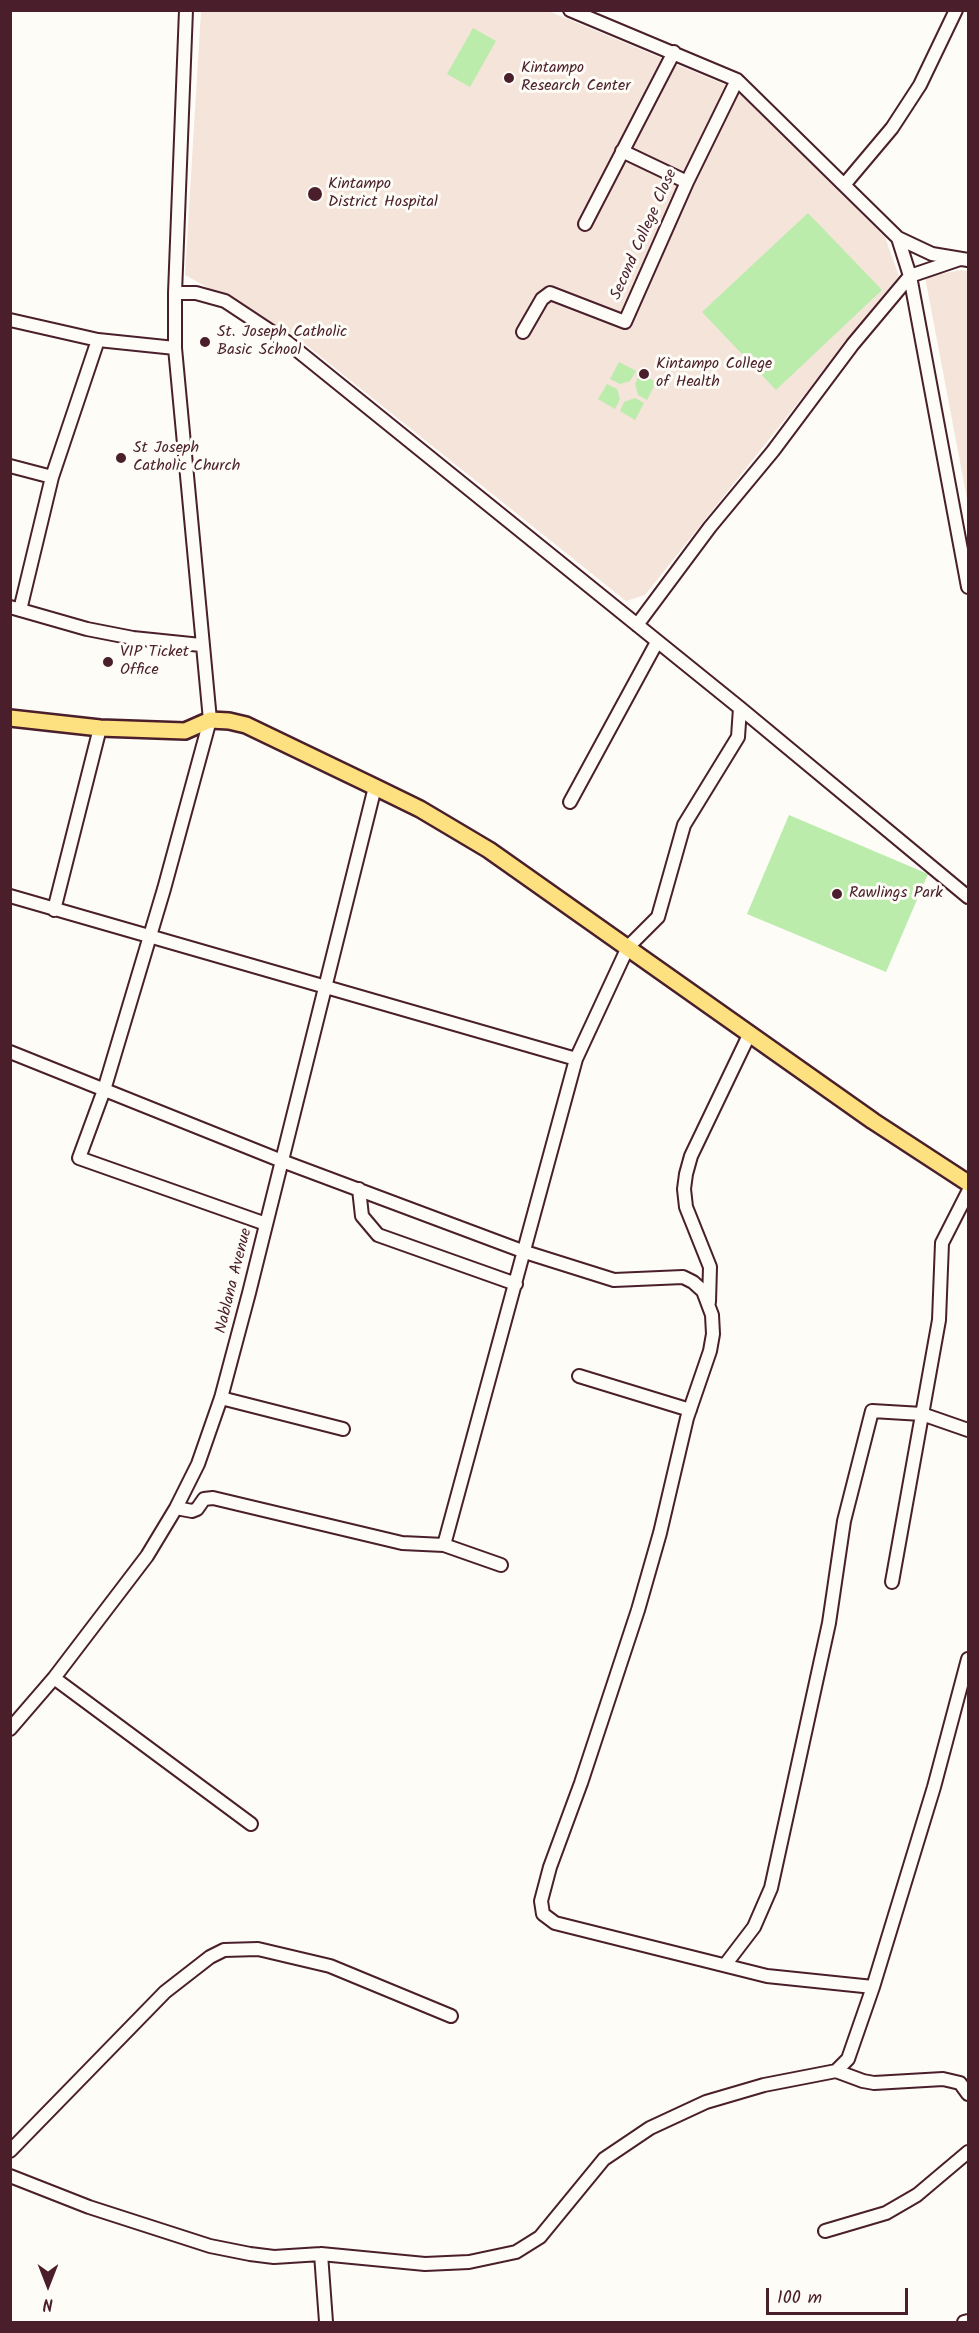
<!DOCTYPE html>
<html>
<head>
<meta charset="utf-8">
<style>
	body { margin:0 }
	#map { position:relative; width:979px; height:2333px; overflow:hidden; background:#fdfcf7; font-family:Kalam,sans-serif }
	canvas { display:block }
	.frame { position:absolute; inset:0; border:12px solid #4a1f2b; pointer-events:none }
	.north { position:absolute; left:18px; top:2255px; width:60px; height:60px; -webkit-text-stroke:4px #fdfcf7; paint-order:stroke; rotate:180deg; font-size:16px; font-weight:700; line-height:24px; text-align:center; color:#4a1f2b }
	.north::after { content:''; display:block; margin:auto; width:21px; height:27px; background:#4a1f2b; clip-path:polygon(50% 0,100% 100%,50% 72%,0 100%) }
	.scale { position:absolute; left:766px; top:2288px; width:142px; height:27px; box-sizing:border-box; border:3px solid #4a1f2b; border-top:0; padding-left:8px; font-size:18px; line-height:21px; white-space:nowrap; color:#4a1f2b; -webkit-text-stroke:4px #fdfcf7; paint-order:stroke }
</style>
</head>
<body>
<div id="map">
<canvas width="979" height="2333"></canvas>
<div class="frame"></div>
<div class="north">N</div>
<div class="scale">100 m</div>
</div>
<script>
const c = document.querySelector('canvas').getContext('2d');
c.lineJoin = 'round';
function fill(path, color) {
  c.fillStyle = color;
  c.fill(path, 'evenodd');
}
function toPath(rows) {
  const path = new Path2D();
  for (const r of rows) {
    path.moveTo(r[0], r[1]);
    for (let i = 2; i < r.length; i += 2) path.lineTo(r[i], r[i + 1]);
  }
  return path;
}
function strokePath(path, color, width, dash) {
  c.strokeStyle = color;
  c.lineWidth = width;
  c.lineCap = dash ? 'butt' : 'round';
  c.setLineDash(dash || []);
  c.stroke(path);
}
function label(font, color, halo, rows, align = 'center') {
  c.font = font + ' Kalam,sans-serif';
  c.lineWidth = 6;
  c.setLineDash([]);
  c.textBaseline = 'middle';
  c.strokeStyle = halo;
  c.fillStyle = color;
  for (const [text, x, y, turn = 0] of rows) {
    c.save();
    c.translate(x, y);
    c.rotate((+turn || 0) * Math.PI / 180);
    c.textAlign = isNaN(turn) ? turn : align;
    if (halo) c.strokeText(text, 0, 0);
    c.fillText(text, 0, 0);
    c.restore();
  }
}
const built = toPath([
	[546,10,738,90,885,237,899,276,645,595,626,601,295,336,185,275,201,11],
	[961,270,968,271,968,504,925,277]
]);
const green = toPath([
	[473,28,496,41,470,87,447,74],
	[808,213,882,290,776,390,702,312],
	[619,362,636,371,630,381,620,384,610,379],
	[640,373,656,382,647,400,638,395,635,384],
	[607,384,617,389,620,399,615,409,598,399],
	[635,398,644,403,635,420,620,411,624,402],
	[789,815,928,874,886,972,747,914]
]);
const minor = toPath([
	[186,10,175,293,175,348,210,720,164,889,104,1090,79,1158,266,1224],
	[570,10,737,80,898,238,932,254,968,260],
	[622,151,687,182],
	[844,185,892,128,920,85,956,10],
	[585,224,674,52],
	[898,238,910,276,968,587],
	[175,293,196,293,225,301,287,342,740,708,968,897],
	[10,320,98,340,175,348],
	[523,332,542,299,550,293,625,322,687,182,737,80],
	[10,466,52,477],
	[10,607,87,629,133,638,201,645],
	[20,610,52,477,98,340],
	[637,625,710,527,773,451,853,344,910,276,960,259],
	[570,802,657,642],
	[10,896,576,1059],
	[54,910,100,728],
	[10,1052,282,1161,525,1252,614,1280,683,1277,693,1282,703,1291,712,1315,713,1334,710,1351,687,1418,660,1533,638,1610,581,1783,550,1867,541,1901,543,1914,555,1923,767,1976,873,1987],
	[359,1189,362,1216,378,1235,516,1284],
	[709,1302,710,1267,686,1207,684,1189,686,1174,691,1156,750,1033],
	[579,1376,690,1410],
	[221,1398,343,1429],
	[176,1508,192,1511,197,1509,204,1499,213,1498,402,1543,444,1545,576,1059,628,947,658,917,684,825,738,737,740,708],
	[444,1545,501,1565],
	[892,1582,939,1320,942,1243,968,1192],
	[54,1678,251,1824],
	[10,1729,54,1678,147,1556,176,1508,198,1464,221,1398,249,1293,375,787],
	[725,1965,754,1927,771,1888,829,1623,844,1521,872,1411,922,1414,968,1430],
	[836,2071,863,2081,874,2083,943,2079,960,2083,968,2094],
	[10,2151,165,1992,210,1957,224,1950,258,1949,330,1966,451,2016],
	[10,2176,89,2207,210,2246,250,2254,274,2257,321,2254,425,2264,469,2262,516,2252,540,2237,604,2159,650,2128,706,2102,764,2085,836,2071,848,2059,873,1987,934,1787,968,1659],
	[825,2231,886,2213,917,2195,968,2152],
	[321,2254,326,2322],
	[964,2322,968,2321]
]);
const major = toPath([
	[10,718,100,728,185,731,210,720,229,721,246,725,375,787,420,809,489,850,873,1121,968,1183]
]);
const markers = [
	[509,78,6,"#4a1f2b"],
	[315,194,8,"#4a1f2b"],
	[205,342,6,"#4a1f2b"],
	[644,374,6,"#4a1f2b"],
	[121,458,6,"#4a1f2b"],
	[108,662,6,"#4a1f2b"],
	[837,894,6,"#4a1f2b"]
];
const poiNames = [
	["Kintampo",521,69],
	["Research Center",521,87],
	["Kintampo",328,185],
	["District Hospital",328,203],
	["St. Joseph Catholic",217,333],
	["Basic School",217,351],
	["Kintampo College",656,365],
	["of Health",656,383],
	["St Joseph",133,449],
	["Catholic Church",133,467],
	["VIP Ticket",120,653],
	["Office",120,671],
	["Rawlings Park",849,894]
];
const streetNames = [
	["Second College Close",645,235,-66],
	["Nablana Avenue",235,1281,-76]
];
fill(built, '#f5e4da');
fill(green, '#bbecac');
strokePath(minor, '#4a1f2b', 16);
strokePath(major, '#4a1f2b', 20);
strokePath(minor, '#fdfcf7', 12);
strokePath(major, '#fde080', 15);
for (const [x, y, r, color] of markers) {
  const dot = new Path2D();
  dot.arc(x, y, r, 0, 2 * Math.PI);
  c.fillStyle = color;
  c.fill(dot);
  strokePath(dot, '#fdfcf7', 2);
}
label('16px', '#4a1f2b', '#fdfcf7', poiNames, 'left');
label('16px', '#4a1f2b', '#fdfcf7', streetNames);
</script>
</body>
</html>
